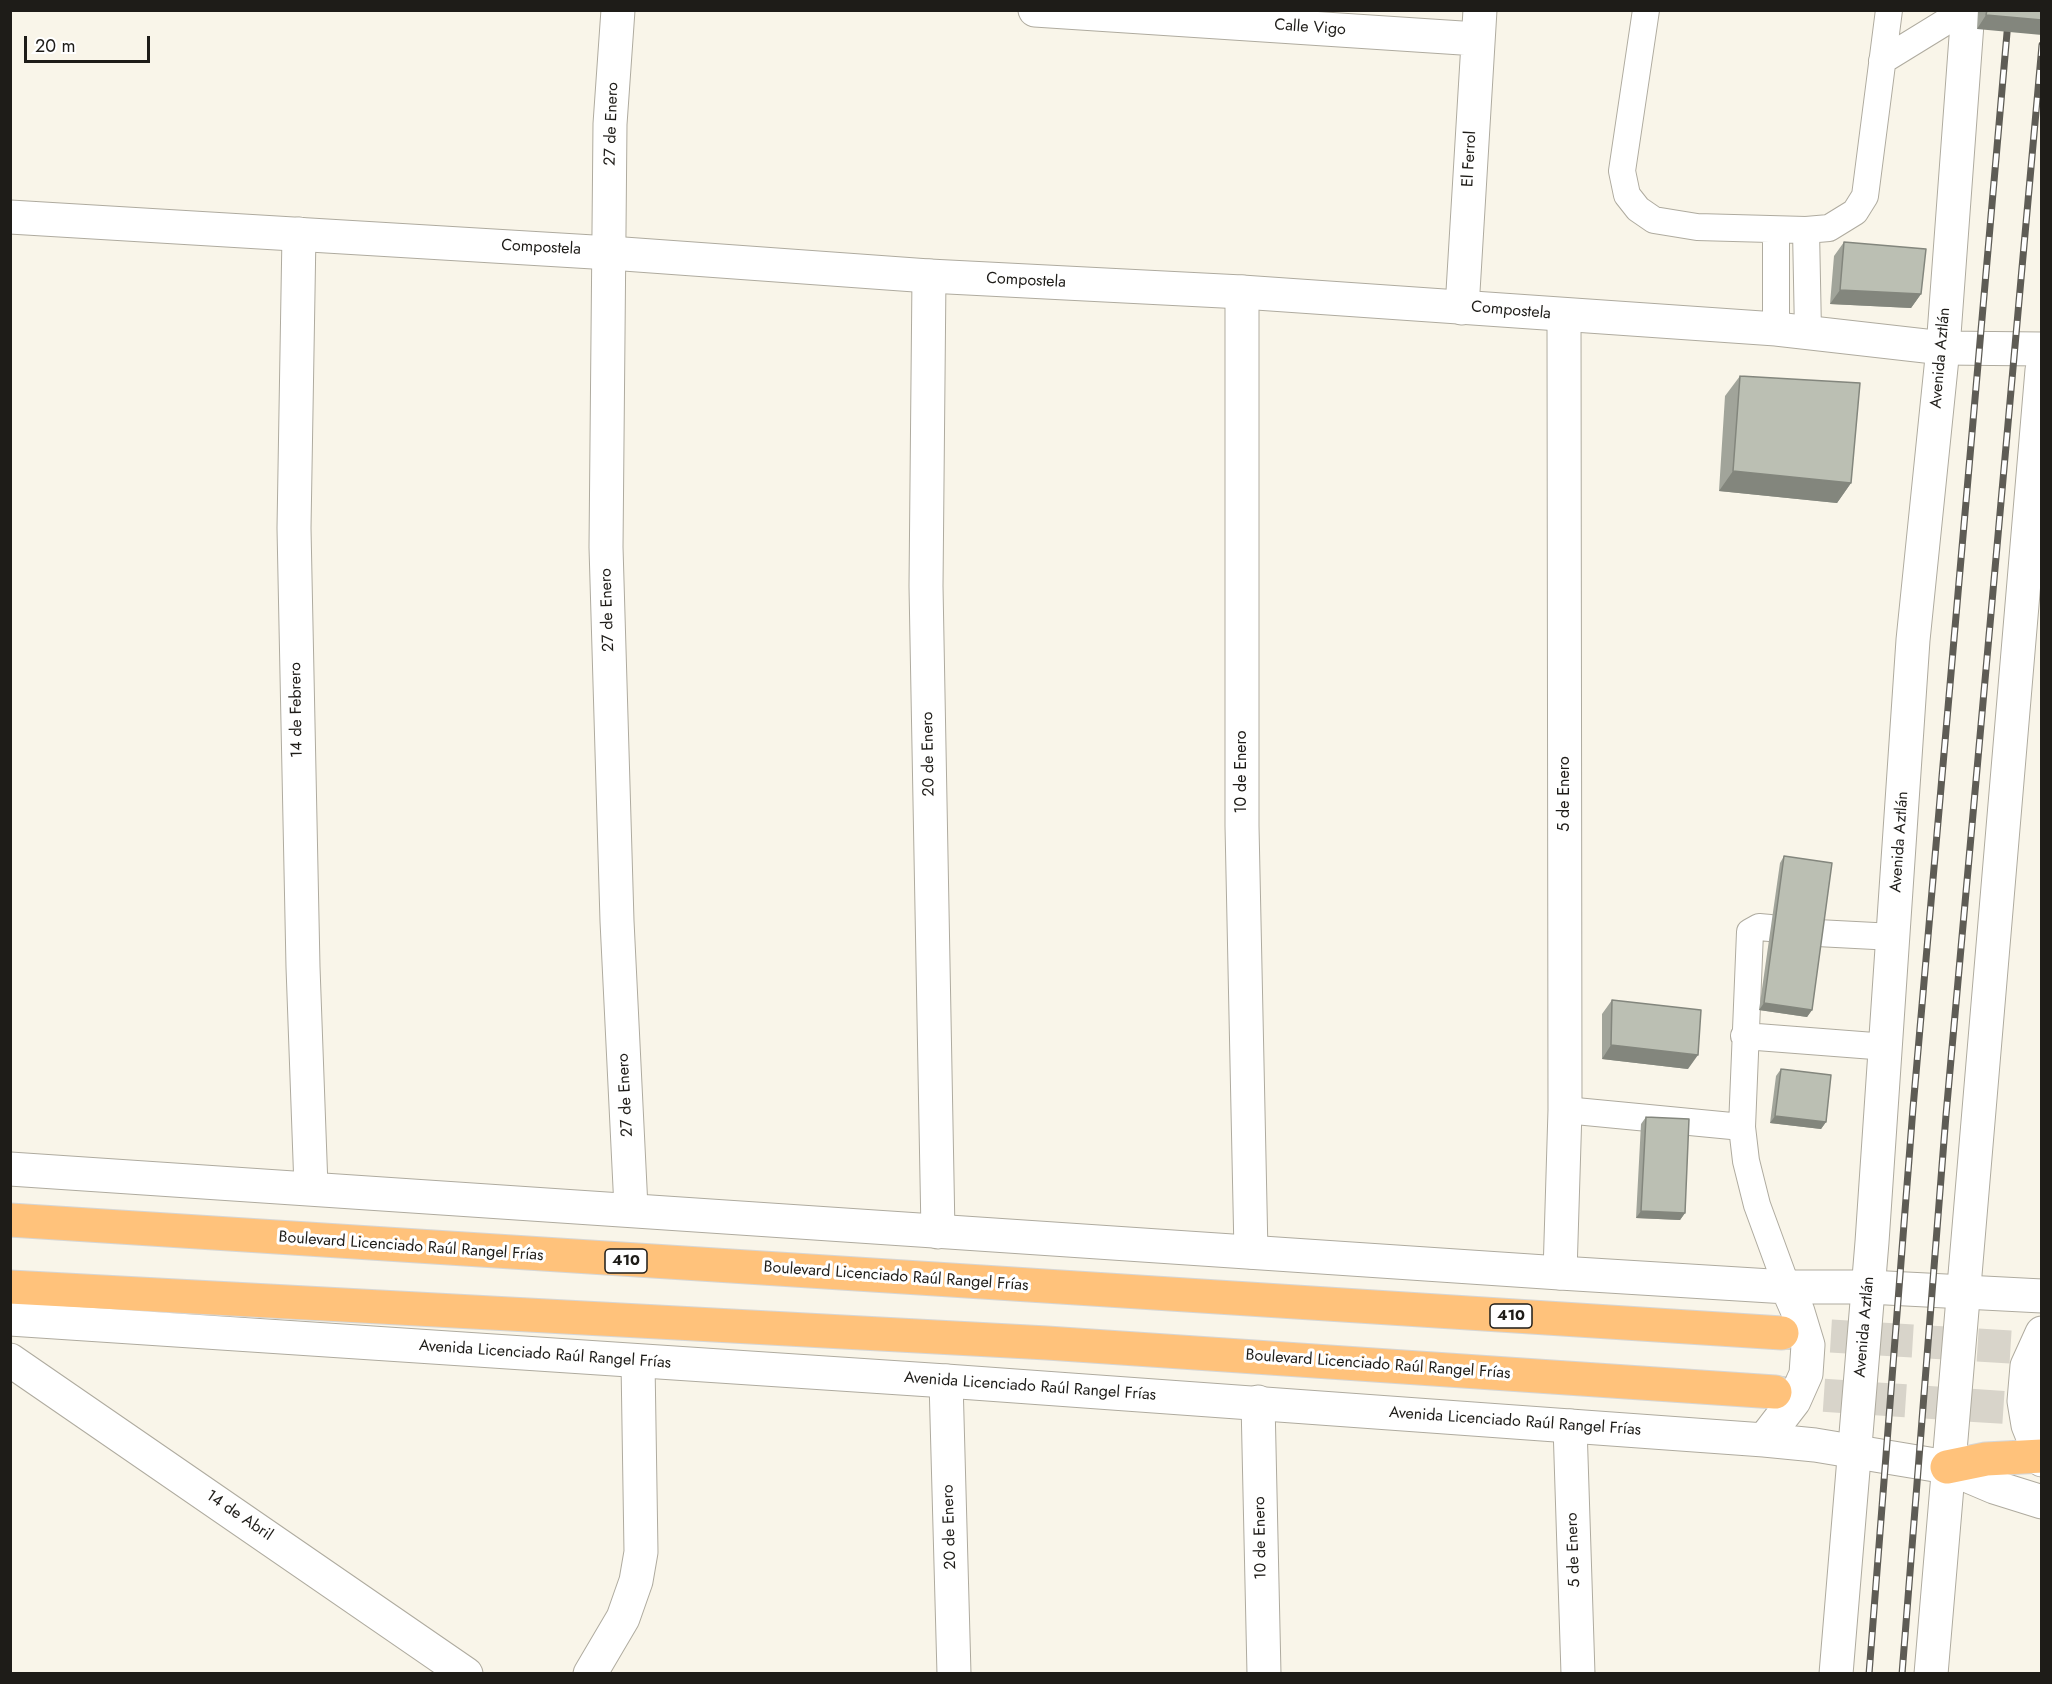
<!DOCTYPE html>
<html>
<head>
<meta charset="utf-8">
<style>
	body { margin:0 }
	#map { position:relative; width:2052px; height:1684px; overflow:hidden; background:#f9f5e9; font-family:Jost,sans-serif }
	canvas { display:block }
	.frame { position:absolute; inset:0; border:12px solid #1e1c18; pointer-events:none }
	.scale { position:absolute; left:24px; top:36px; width:126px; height:27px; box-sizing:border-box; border:3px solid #1e1c18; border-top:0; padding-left:8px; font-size:18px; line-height:21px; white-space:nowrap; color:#1e1c18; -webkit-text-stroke:4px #fff; paint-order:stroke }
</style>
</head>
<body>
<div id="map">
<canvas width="2052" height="1684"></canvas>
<div class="frame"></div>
<div class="scale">20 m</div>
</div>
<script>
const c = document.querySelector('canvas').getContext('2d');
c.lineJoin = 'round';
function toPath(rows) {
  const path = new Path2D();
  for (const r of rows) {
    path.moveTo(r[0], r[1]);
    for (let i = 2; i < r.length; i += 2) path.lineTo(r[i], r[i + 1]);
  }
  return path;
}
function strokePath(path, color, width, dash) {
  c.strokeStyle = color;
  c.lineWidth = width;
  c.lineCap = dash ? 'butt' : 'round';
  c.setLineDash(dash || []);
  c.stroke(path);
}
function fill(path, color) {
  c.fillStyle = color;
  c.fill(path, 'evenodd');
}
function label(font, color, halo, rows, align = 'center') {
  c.font = font + ' Jost,sans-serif';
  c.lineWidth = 6;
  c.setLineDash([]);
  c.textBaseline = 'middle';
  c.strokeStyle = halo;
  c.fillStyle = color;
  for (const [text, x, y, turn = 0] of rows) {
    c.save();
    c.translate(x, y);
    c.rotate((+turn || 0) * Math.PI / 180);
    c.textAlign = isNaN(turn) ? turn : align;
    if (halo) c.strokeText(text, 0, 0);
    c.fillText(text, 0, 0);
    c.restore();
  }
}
const primaryTunnel = toPath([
	[1782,1333,2042,1349],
	[1775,1392,2042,1410]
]);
const service = toPath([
	[1646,10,1622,171,1627,195,1638,209,1654,220,1697,227,1806,230,1829,228,1855,212,1865,196,1889,10],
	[1882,61,1965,10],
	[1806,230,1808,332],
	[1776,329,1776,230],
	[1770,928,1759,927,1750,932,1742,1127,1746,1161,1757,1205,1787,1287],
	[1817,933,1894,937],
	[1744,1036,1887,1047],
	[1565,1110,1742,1127]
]);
const minor = toPath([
	[618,10,610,124,606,547,617,921,631,1208],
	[1035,10,1477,39],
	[299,234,294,528,303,967,311,1187],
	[929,276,926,586,938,1232],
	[1242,292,1242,826,1251,1252],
	[1462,308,1480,10],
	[1560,1273,1565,1110,1564,316],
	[10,1360,466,1674],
	[946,1381,954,1674],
	[1258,1402,1264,1674],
	[1570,1426,1578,1674],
	[590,1674,623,1618,636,1581,641,1552,638,1362]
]);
const tertiary = toPath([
	[10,217,610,253,929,276,1242,292,1776,329,1943,348,2042,349],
	[10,1169,1560,1273,1787,1287,1868,1287,2042,1296],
	[10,1319,946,1381,1764,1440,1815,1445,1947,1467,1994,1487,2042,1502],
	[2042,1333,2027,1366,2024,1401,2028,1425,2042,1460],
	[1764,1440,1794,1401,1806,1374,1808,1345,1798,1312,1787,1287]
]);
const secondary = toPath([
	[1836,1674,1872,1242,1913,640,1943,348,1968,10],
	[1931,1674,2042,370]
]);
const primary = toPath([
	[10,1220,1782,1333],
	[10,1287,1047,1343,1775,1392],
	[1947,1467,1986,1459,2042,1456]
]);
const rail = toPath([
	[1869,1674,1913,1108,2009,10],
	[1902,1674,1946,1115,2042,45]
]);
const wall = toPath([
	[1978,10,2042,10,1977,29],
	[1844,242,1921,294,1911,308,1830,304,1834,256],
	[1740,376,1851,483,1837,503,1719,491,1725,396],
	[1784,856,1812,1010,1807,1017,1759,1010,1780,863],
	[1612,1000,1688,1069,1602,1059,1602,1014],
	[1781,1069,1826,1122,1821,1129,1770,1123,1776,1076],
	[1646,1117,1685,1213,1680,1220,1636,1218,1641,1124]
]);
const shadedWall = toPath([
	[1986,15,2042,20,2042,35,1977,29],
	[1840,290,1921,294,1911,308,1830,304],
	[1733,471,1851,483,1837,503,1719,491],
	[1764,1003,1812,1010,1807,1017,1759,1010],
	[1611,1045,1698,1055,1688,1069,1602,1059],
	[1775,1116,1826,1122,1821,1129,1770,1123],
	[1641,1211,1685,1213,1680,1220,1636,1218]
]);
const building = toPath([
	[1987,10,2042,10,2042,20,1986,15,1987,10],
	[1844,242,1926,249,1921,294,1840,290,1844,242],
	[1740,376,1860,383,1851,483,1733,471,1740,376],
	[1784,856,1832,863,1812,1010,1764,1003,1784,856],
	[1612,1000,1701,1010,1698,1055,1611,1045,1612,1000],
	[1781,1069,1831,1075,1826,1122,1775,1116,1781,1069],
	[1646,1117,1689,1119,1685,1213,1641,1211,1646,1117]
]);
const shields = [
	[626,1261,42],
	[1511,1316,42]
];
const shieldNames = [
	["410",626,1261],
	["410",1511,1316]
];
const streetNames = [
	["Calle Vigo",1310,28,4],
	["27 de Enero",612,124,-88],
	["El Ferrol",1470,159,-87],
	["Compostela",541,248,3],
	["Compostela",1026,281,3],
	["Compostela",1511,311,5],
	["Avenida Aztlán",1941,358,-85],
	["27 de Enero",608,610,-92],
	["14 de Febrero",297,710,-91],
	["20 de Enero",929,754,-91],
	["10 de Enero",1242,772,-90],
	["5 de Enero",1565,794,-90],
	["Avenida Aztlán",1900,842,-86],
	["27 de Enero",626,1095,-93],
	["Boulevard Licenciado Raúl Rangel Frías",411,1247,4],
	["Boulevard Licenciado Raúl Rangel Frías",896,1277,4],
	["Avenida Aztlán",1865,1327,-85],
	["Avenida Licenciado Raúl Rangel Frías",545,1355,4],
	["Boulevard Licenciado Raúl Rangel Frías",1378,1365,4],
	["Avenida Licenciado Raúl Rangel Frías",1030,1387,4],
	["Avenida Licenciado Raúl Rangel Frías",1515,1422,4],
	["14 de Abril",239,1516,34],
	["20 de Enero",950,1527,-92],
	["10 de Enero",1261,1538,-91],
	["5 de Enero",1574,1550,-92]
];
strokePath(primaryTunnel, '#d8d4ca', 33, [33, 16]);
strokePath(service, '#afab9f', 28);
strokePath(minor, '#afab9f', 35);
strokePath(tertiary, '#afab9f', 35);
strokePath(secondary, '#afab9f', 35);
strokePath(primary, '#d6d6d5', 35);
strokePath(service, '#fff', 26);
strokePath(minor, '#fff', 33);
strokePath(tertiary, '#fff', 33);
strokePath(secondary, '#fff', 33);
strokePath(primary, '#ffc27b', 33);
strokePath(rail, '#5e5c55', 7);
strokePath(rail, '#fff', 4.5, [14]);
fill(wall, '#a1a49a');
fill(shadedWall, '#83867d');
fill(building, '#bbbfb3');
strokePath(building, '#83867d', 1.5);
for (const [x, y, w] of shields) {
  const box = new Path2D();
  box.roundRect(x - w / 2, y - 12, w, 24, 4.5);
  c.fillStyle = '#fff';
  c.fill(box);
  strokePath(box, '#1e1c18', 1.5);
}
label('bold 15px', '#1e1c18', null, shieldNames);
label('16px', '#1e1c18', '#fff', streetNames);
</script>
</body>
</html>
